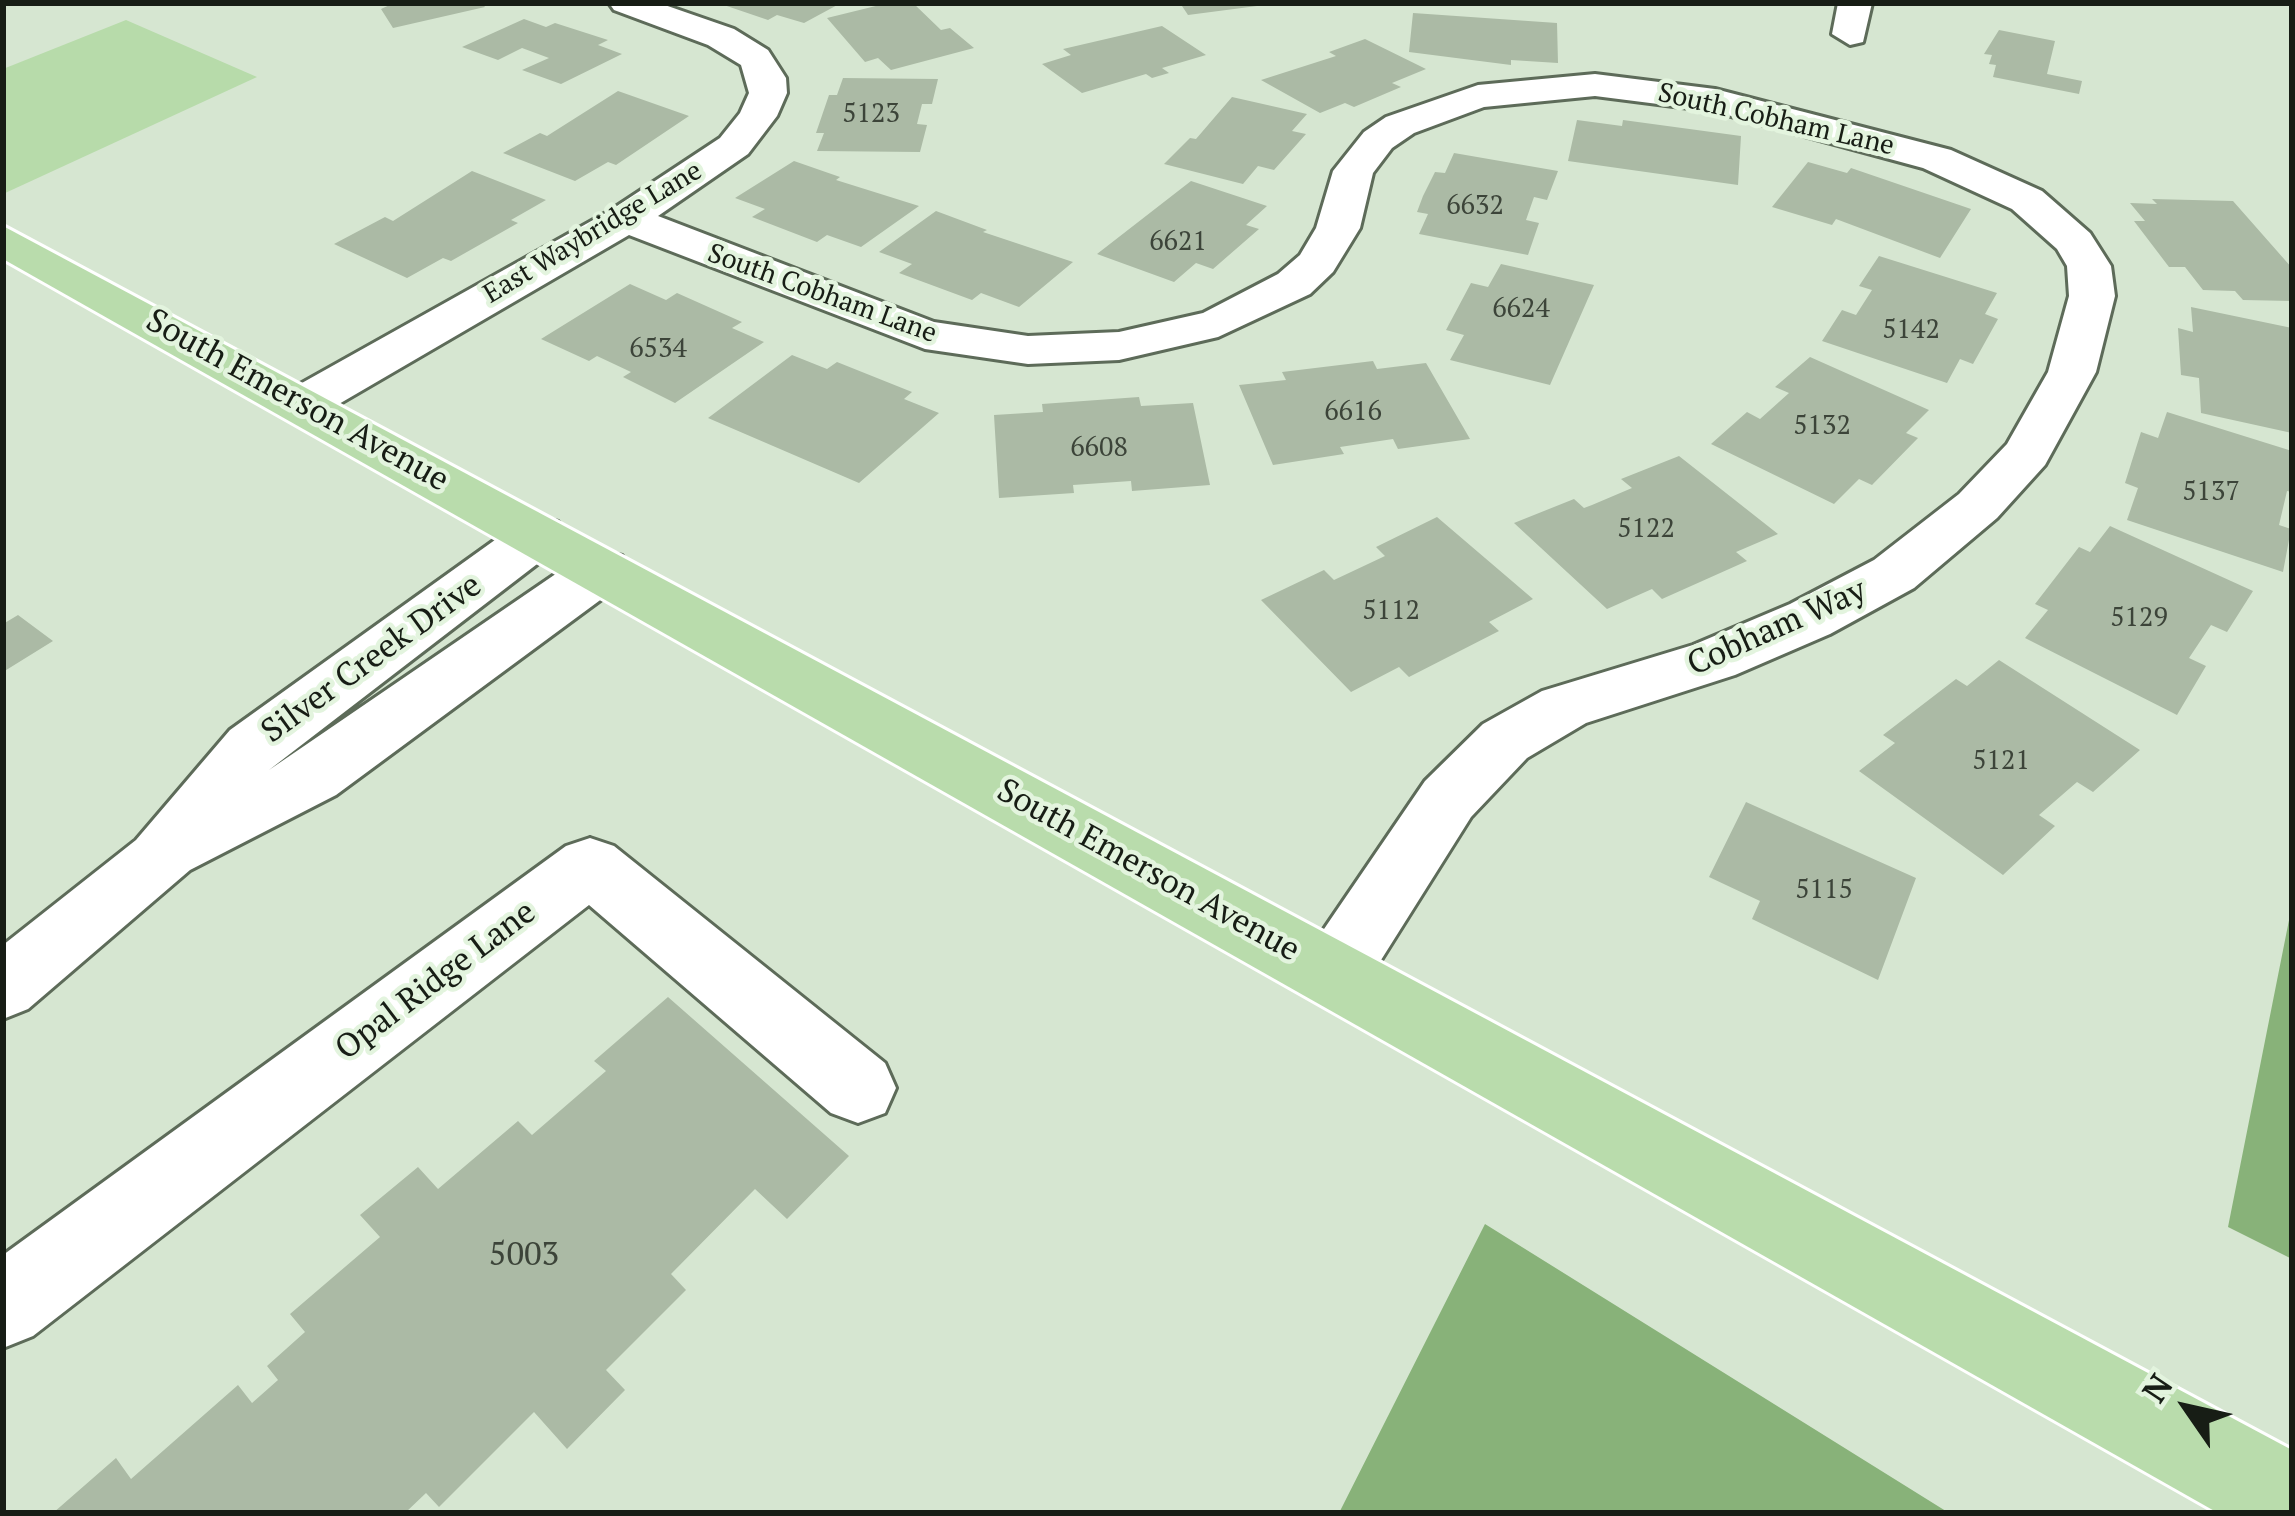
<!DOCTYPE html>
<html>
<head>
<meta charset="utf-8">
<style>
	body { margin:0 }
	#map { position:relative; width:2295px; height:1516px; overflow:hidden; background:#d6e6d1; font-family:"PT Serif",serif }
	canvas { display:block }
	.frame { position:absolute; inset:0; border:6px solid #171d15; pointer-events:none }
	.north { position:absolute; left:2127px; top:1348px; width:120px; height:120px; -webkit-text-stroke:9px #e3f4de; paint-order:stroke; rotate:304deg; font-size:33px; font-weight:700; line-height:48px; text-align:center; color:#171d15 }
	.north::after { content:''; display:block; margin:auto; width:42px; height:54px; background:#171d15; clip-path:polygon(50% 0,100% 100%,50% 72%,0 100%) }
</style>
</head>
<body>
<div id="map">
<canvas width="2295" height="1516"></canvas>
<div class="frame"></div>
<div class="north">N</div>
</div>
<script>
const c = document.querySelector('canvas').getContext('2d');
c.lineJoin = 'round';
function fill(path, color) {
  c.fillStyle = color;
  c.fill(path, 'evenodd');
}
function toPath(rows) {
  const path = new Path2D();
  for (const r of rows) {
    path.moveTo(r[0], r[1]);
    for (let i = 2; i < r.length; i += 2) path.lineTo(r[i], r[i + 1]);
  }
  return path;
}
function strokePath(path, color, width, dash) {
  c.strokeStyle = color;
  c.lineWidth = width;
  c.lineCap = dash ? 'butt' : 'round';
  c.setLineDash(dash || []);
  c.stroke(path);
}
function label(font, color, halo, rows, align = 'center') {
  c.font = font + ' "PT Serif",serif';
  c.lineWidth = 9;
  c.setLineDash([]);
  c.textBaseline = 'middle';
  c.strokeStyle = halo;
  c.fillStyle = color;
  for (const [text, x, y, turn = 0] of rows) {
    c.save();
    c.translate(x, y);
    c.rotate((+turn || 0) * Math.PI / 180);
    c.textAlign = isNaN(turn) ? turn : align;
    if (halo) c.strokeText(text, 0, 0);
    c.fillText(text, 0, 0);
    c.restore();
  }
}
const green = toPath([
	[126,20,257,77,3,194,3,69]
]);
const forest = toPath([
	[2292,905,2292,1259,2228,1227],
	[1485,1224,1949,1513,1339,1513]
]);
const building = toPath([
	[394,3,482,3,485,7,393,28,381,9],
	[718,3,841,3,804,23,777,15,768,20],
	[888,3,913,3,941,30,950,28,974,48,891,70,878,58,865,62,827,18],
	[1180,3,1257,3,1257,6,1188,15],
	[1413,13,1557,23,1558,63,1511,60,1511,65,1409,52],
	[524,19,546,27,555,23,608,40,598,45,622,54,561,84,522,70,549,58,522,48,498,60,462,47],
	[1162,26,1206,55,1162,68,1169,73,1152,78,1146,74,1082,93,1042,64,1071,55,1063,49],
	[1999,30,2055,41,2047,74,2082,81,2079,94,1993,77,1996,65,1989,64,1992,55,1984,54],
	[1365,39,1426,69,1392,83,1401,87,1354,107,1345,103,1320,113,1261,80,1336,56,1329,52],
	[843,78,938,79,932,104,922,104,917,124,927,125,920,152,817,151,824,133,816,133,829,95,837,95],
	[618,91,689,116,616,165,608,162,575,181,503,153,540,133,547,136],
	[1232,97,1307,114,1292,131,1306,134,1274,170,1258,166,1243,184,1164,164,1190,138,1196,139],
	[1577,120,1622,126,1623,120,1741,136,1738,185,1568,161],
	[1454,153,1558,171,1547,200,1534,197,1526,220,1539,223,1528,255,1419,234,1428,214,1417,212,1423,196,1435,172,1445,173],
	[794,161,840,177,836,180,919,206,861,247,827,235,817,242,752,217,765,209,735,198],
	[1808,162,1847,173,1851,168,1971,209,1940,258,1836,219,1832,225,1772,207],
	[472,171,546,200,511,220,518,223,451,261,443,258,407,278,334,244,385,217,393,221],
	[1191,181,1267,206,1246,225,1259,229,1213,269,1196,263,1174,282,1097,254],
	[2152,199,2233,201,2292,268,2292,301,2243,300,2235,291,2203,290,2185,267,2169,267,2134,221,2145,221,2130,203,2157,204],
	[936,211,987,230,983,232,1073,262,1019,307,981,293,972,300,899,273,912,264,879,252],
	[1879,256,1997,293,1985,314,1998,319,1973,364,1960,359,1947,383,1822,341,1842,310,1856,315,1872,290,1859,286],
	[1501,264,1594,285,1550,385,1450,360,1464,335,1446,330,1471,283,1488,287],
	[630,284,666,300,677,293,742,322,732,328,764,342,675,403,623,377,631,372,597,356,589,361,541,339],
	[2191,307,2292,328,2292,433,2201,413,2199,378,2181,375,2178,328,2193,332],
	[792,355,827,369,837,362,912,392,904,399,939,413,859,483,708,418],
	[1810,357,1929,410,1906,433,1918,438,1872,485,1859,479,1834,504,1711,444,1747,412,1760,419,1789,393,1775,387],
	[1373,361,1377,369,1426,363,1470,439,1398,449,1393,439,1340,447,1344,454,1273,465,1239,385,1286,380,1282,372],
	[1139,397,1141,406,1193,403,1210,485,1132,491,1131,481,1073,485,1074,493,999,498,994,415,1043,412,1042,404],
	[2167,412,2292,451,2292,492,2287,491,2279,525,2291,529,2283,572,2127,520,2138,488,2125,483,2141,432,2158,438],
	[1679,456,1778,534,1736,552,1747,561,1662,599,1652,589,1607,609,1514,523,1574,499,1584,508,1592,505,1632,488,1621,479],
	[1437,517,1533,599,1489,622,1499,631,1409,677,1399,667,1351,692,1261,600,1324,570,1334,580,1385,556,1376,547],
	[2110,526,2253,591,2227,632,2211,625,2189,658,2206,666,2177,715,2025,638,2048,610,2035,604,2079,547,2090,552],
	[18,615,53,641,3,672,3,624],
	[1999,660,2140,750,2093,792,2077,782,2039,815,2055,826,2003,875,1859,771,1895,743,1883,735,1956,679,1967,686],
	[1746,802,1916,878,1878,980,1752,919,1760,901,1709,877],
	[668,997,849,1156,787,1219,755,1189,671,1274,686,1290,606,1370,625,1390,567,1449,534,1412,439,1507,426,1493,405,1513,53,1513,116,1458,131,1479,238,1385,252,1403,278,1380,267,1366,305,1332,290,1314,380,1237,360,1215,418,1167,438,1189,518,1121,532,1135,606,1071,594,1061]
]);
const minor = toPath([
	[609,3,659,3,734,29,768,50,786,78,787,93,777,116,748,154,658,216,934,322,1028,336,1119,332,1203,313,1278,274,1300,255,1316,228,1333,171,1364,132,1386,117,1478,85,1595,74,1715,89,1951,150,2042,191,2090,233,2111,266,2115,296,2096,372,2045,465,1997,518,1914,588,1830,634,1735,675,1586,723,1527,758,1471,817,1359,995,1334,1004,1309,995,1298,973,1309,951,1425,781,1483,724,1542,691,1693,645,1790,604,1874,560,1959,494,2007,444,2048,372,2069,296,2067,266,2057,249,2012,209,1923,168,1713,111,1595,96,1484,107,1414,133,1392,148,1373,173,1360,228,1333,272,1310,294,1218,337,1119,360,1028,364,925,349,629,235,320,415,302,419,284,415,277,404,284,393,611,210,720,138,740,113,749,93,741,65,708,45,614,10,609,3],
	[1838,3,1872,3,1863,42,1850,45,1832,34,1838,3],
	[539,517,558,522,566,535,558,548,269,770,582,556,602,551,622,556,630,570,622,584,336,795,190,870,28,1009,3,1019,3,945,136,840,230,730,520,522,539,517],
	[590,838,614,846,885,1063,896,1088,885,1113,858,1123,831,1113,589,905,33,1336,3,1348,3,1255,566,846,590,838]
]);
const primary = toPath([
	[3,226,2292,1450,2292,1513,2218,1513,3,259,3,226]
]);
const numberNames = [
	["5123",871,114],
	["6632",1475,206],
	["6621",1178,242],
	["6624",1521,309],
	["5142",1911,330],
	["6534",658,349],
	["6616",1353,412],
	["5132",1822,426],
	["6608",1099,448],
	["5137",2211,492],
	["5122",1646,529],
	["5112",1391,611],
	["5129",2139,618],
	["5121",2001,761],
	["5115",1824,890]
];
const farStreetnames = [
	["South Cobham Lane",1776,120,13],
	["East Waybridge Lane",593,233,-31],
	["South Cobham Lane",822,294,20]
];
const streetNames = [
	["South Emerson Avenue",297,401,29],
	["Cobham Way",1777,628,-24],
	["Silver Creek Drive",372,659,-36],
	["South Emerson Avenue",1148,871,29],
	["Opal Ridge Lane",436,981,-37]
];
const nearNumbernames = [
	["5003",524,1256]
];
fill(green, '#b7dbaa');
fill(forest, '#88b279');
fill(building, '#abbaa5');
strokePath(minor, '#5d6b59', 6);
strokePath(primary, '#fff', 6);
fill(minor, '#fff');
fill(primary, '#b9dcac');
label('27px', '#3c4439', null, numberNames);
label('27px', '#171d15', '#e3f4de', farStreetnames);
label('33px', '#171d15', '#e3f4de', streetNames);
label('33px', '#3c4439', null, nearNumbernames);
</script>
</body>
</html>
